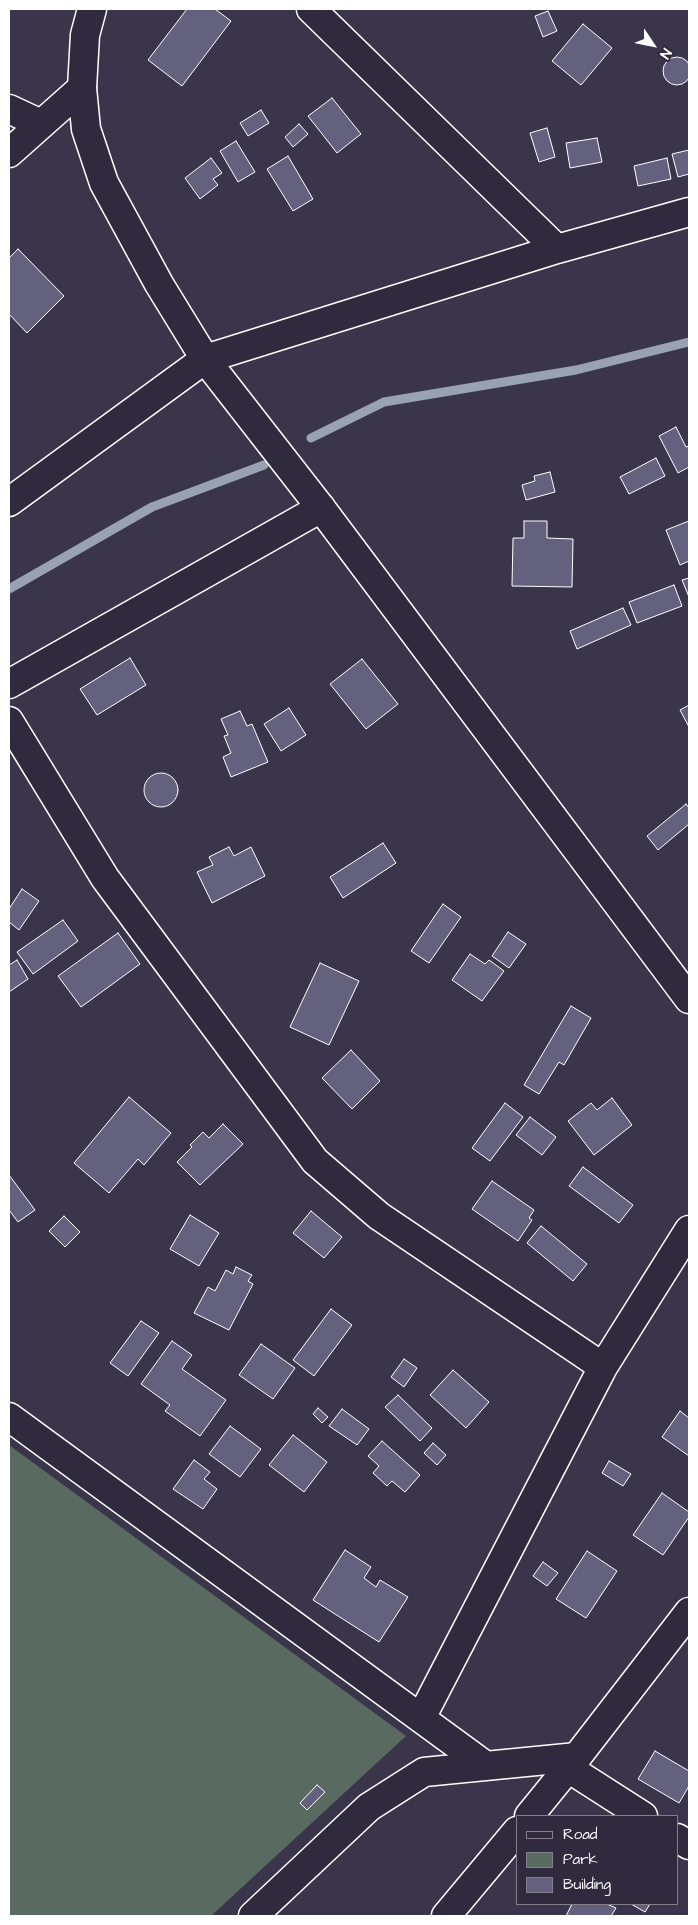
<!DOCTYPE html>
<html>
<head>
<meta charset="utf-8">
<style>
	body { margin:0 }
	#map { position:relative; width:698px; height:1925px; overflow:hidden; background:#3a354a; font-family:"Architects Daughter",sans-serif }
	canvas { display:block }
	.frame { position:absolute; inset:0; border:10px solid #fff; pointer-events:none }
	.legend { position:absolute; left:516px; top:1815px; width:162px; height:90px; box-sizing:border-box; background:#2f2a3d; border:1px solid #827f8b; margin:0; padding:6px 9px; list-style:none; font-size:15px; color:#fff }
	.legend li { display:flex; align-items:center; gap:10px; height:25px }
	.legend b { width:25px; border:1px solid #827f8b }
	.north { position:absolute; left:628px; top:20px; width:50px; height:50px; -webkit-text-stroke:4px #2f2a3d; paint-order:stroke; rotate:124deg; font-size:14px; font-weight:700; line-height:20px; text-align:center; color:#fff }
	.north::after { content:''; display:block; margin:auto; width:18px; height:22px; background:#fff; clip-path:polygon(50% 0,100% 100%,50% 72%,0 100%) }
</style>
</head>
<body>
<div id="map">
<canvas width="698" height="1925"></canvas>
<div class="frame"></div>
<ul class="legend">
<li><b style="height:6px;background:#2f2a3d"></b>Road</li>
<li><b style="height:14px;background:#596a61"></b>Park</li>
<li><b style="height:14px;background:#64617f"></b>Building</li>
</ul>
<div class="north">N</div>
</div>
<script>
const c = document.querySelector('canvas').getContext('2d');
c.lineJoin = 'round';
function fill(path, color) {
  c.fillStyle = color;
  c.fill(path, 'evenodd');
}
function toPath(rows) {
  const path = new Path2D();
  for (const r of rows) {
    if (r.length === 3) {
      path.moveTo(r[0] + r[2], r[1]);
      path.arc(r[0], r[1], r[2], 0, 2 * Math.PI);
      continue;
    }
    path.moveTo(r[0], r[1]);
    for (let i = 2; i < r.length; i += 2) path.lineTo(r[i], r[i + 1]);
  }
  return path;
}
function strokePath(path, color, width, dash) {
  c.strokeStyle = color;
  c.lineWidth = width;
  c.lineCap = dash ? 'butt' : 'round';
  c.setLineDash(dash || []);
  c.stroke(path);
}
const green = toPath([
	[9,1445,406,1736,211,1916,9,1916]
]);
const stream = toPath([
	[311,438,384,402,576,370,689,342],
	[9,589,152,507,264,465]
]);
const building = toPath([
	[187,9,215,9,231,21,182,86,148,60,187,9],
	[548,11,557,31,543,37,535,16,548,11],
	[583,24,612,48,581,85,552,61,583,24],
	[677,71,14],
	[332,98,361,134,337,153,308,116,332,98],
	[261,110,269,123,248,136,240,123,261,110],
	[299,124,308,134,293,147,285,137,299,124],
	[547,128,555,157,539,162,530,133,547,128],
	[597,138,602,162,570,168,566,143,597,138],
	[236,141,255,172,238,182,220,151,236,141],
	[689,150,689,174,678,177,672,154,689,150],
	[288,156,313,199,293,211,267,169,288,156],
	[211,158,222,173,213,179,218,185,200,199,185,178,211,158],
	[667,158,671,179,638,186,634,166,667,158],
	[18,249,64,296,27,333,9,314,9,258,18,249],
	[676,427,686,447,689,446,689,467,678,473,659,436,676,427],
	[656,458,665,476,629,494,620,477,656,458],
	[550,472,555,492,526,500,522,485,535,481,534,476,550,472],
	[524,521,547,521,547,538,573,539,572,587,512,586,513,538,524,538,524,521],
	[689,521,689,561,680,565,666,530,689,521],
	[689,578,689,597,682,580,689,578],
	[674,585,682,606,637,623,629,602,674,585],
	[623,608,631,625,577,649,570,631,623,608],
	[130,658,146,685,97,715,80,689,130,658],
	[362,659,398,704,366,729,330,684,362,659],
	[689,705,689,727,680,710,689,705],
	[289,708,306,735,281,751,264,724,289,708],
	[240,711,247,726,252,724,268,762,231,777,223,757,231,753,224,736,228,735,221,719,240,711],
	[161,790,17],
	[686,804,689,808,689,824,658,850,647,836,686,804],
	[383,843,396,863,343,898,330,877,383,843],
	[229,847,234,856,251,847,265,876,212,903,197,872,213,865,209,857,229,847],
	[22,889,39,901,19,930,9,922,9,909,22,889],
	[443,904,461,917,429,963,411,951,443,904],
	[63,920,78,941,33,974,17,952,63,920],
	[508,932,526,944,509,968,492,956,508,932],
	[118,933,140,964,81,1007,58,976,118,933],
	[470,954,485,964,489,960,504,971,482,1001,452,980,470,954],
	[17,960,28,979,9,992,9,965,17,960],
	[320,963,359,981,329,1045,290,1027,320,963],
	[571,1006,591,1018,564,1065,559,1062,539,1094,524,1085,571,1006],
	[351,1050,380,1081,352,1109,322,1078,351,1050],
	[129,1097,171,1133,144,1165,138,1159,109,1193,74,1163,129,1097],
	[612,1098,632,1125,594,1155,568,1121,591,1103,597,1110,612,1098],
	[505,1103,523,1117,490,1161,472,1148,505,1103],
	[530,1117,556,1137,542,1155,516,1135,530,1117],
	[223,1124,243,1144,200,1185,177,1162,192,1147,190,1145,203,1132,209,1138,223,1124],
	[583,1167,633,1205,619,1223,569,1186,583,1167],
	[9,1175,35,1210,18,1222,9,1210,9,1175],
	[492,1181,534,1210,529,1218,532,1220,518,1241,472,1209,492,1181],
	[311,1211,342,1237,324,1258,293,1233,311,1211],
	[190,1215,219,1233,199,1266,170,1249,190,1215],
	[64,1216,80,1232,65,1247,49,1231,64,1216],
	[541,1226,587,1264,573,1281,527,1243,541,1226],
	[236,1267,252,1275,248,1281,253,1284,229,1330,194,1313,208,1287,215,1291,226,1270,233,1274,236,1267],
	[331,1309,352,1325,314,1376,293,1360,331,1309],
	[141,1321,159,1333,128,1376,110,1363,141,1321],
	[172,1341,192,1355,182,1369,226,1400,200,1436,165,1411,170,1405,141,1384,172,1341],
	[261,1344,295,1368,273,1399,239,1375,261,1344],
	[404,1359,417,1368,404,1387,391,1377,404,1359],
	[453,1370,489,1402,466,1428,430,1395,453,1370],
	[398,1395,432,1428,420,1441,385,1407,398,1395],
	[318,1408,328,1417,322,1423,313,1414,318,1408],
	[342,1409,369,1429,357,1445,329,1426,342,1409],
	[680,1411,689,1418,689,1456,662,1437,680,1411],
	[230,1426,261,1449,240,1477,209,1454,230,1426],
	[293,1435,327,1462,304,1492,269,1465,293,1435],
	[382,1441,420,1475,405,1492,392,1481,387,1486,373,1473,379,1466,368,1456,382,1441],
	[433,1443,446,1455,437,1465,424,1453,433,1443],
	[194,1460,210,1472,204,1479,217,1489,203,1509,173,1489,194,1460],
	[609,1461,631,1474,623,1486,602,1473,609,1461],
	[662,1493,689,1512,689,1517,663,1555,633,1535,662,1493],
	[345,1550,371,1567,364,1578,376,1587,380,1580,408,1597,379,1642,313,1600,345,1550],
	[587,1551,617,1571,586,1618,556,1599,587,1551],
	[543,1562,558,1573,547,1586,533,1576,543,1562],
	[655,1751,689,1771,689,1786,679,1803,638,1779,655,1751],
	[317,1785,325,1792,307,1810,300,1803,317,1785],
	[572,1904,607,1904,616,1908,611,1916,566,1916,572,1904],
	[631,1904,650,1904,645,1912,631,1904]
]);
const minor = toPath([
	[311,9,557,249],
	[9,109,41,124],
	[9,153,82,88],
	[205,359,557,249,689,212],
	[9,684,321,508],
	[9,721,105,878,315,1161,379,1216,603,1367],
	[9,1417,486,1766],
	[421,1718,603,1367,689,1230],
	[568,1768,643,1816],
	[677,1838,689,1845],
	[253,1916,369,1807,424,1772,577,1757]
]);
const tertiary = toPath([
	[92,9,85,35,82,88,86,129,104,183,159,284,205,359,321,508,689,999],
	[9,502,205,359],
	[529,1816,577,1757,689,1612],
	[446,1916,517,1831]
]);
fill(green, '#596a61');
strokePath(stream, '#98a2b2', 9);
fill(building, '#64617f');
strokePath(building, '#fff', 1);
strokePath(minor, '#fff', 31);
strokePath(tertiary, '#fff', 31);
strokePath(minor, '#2f2a3d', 28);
strokePath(tertiary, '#2f2a3d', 28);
</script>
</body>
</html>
